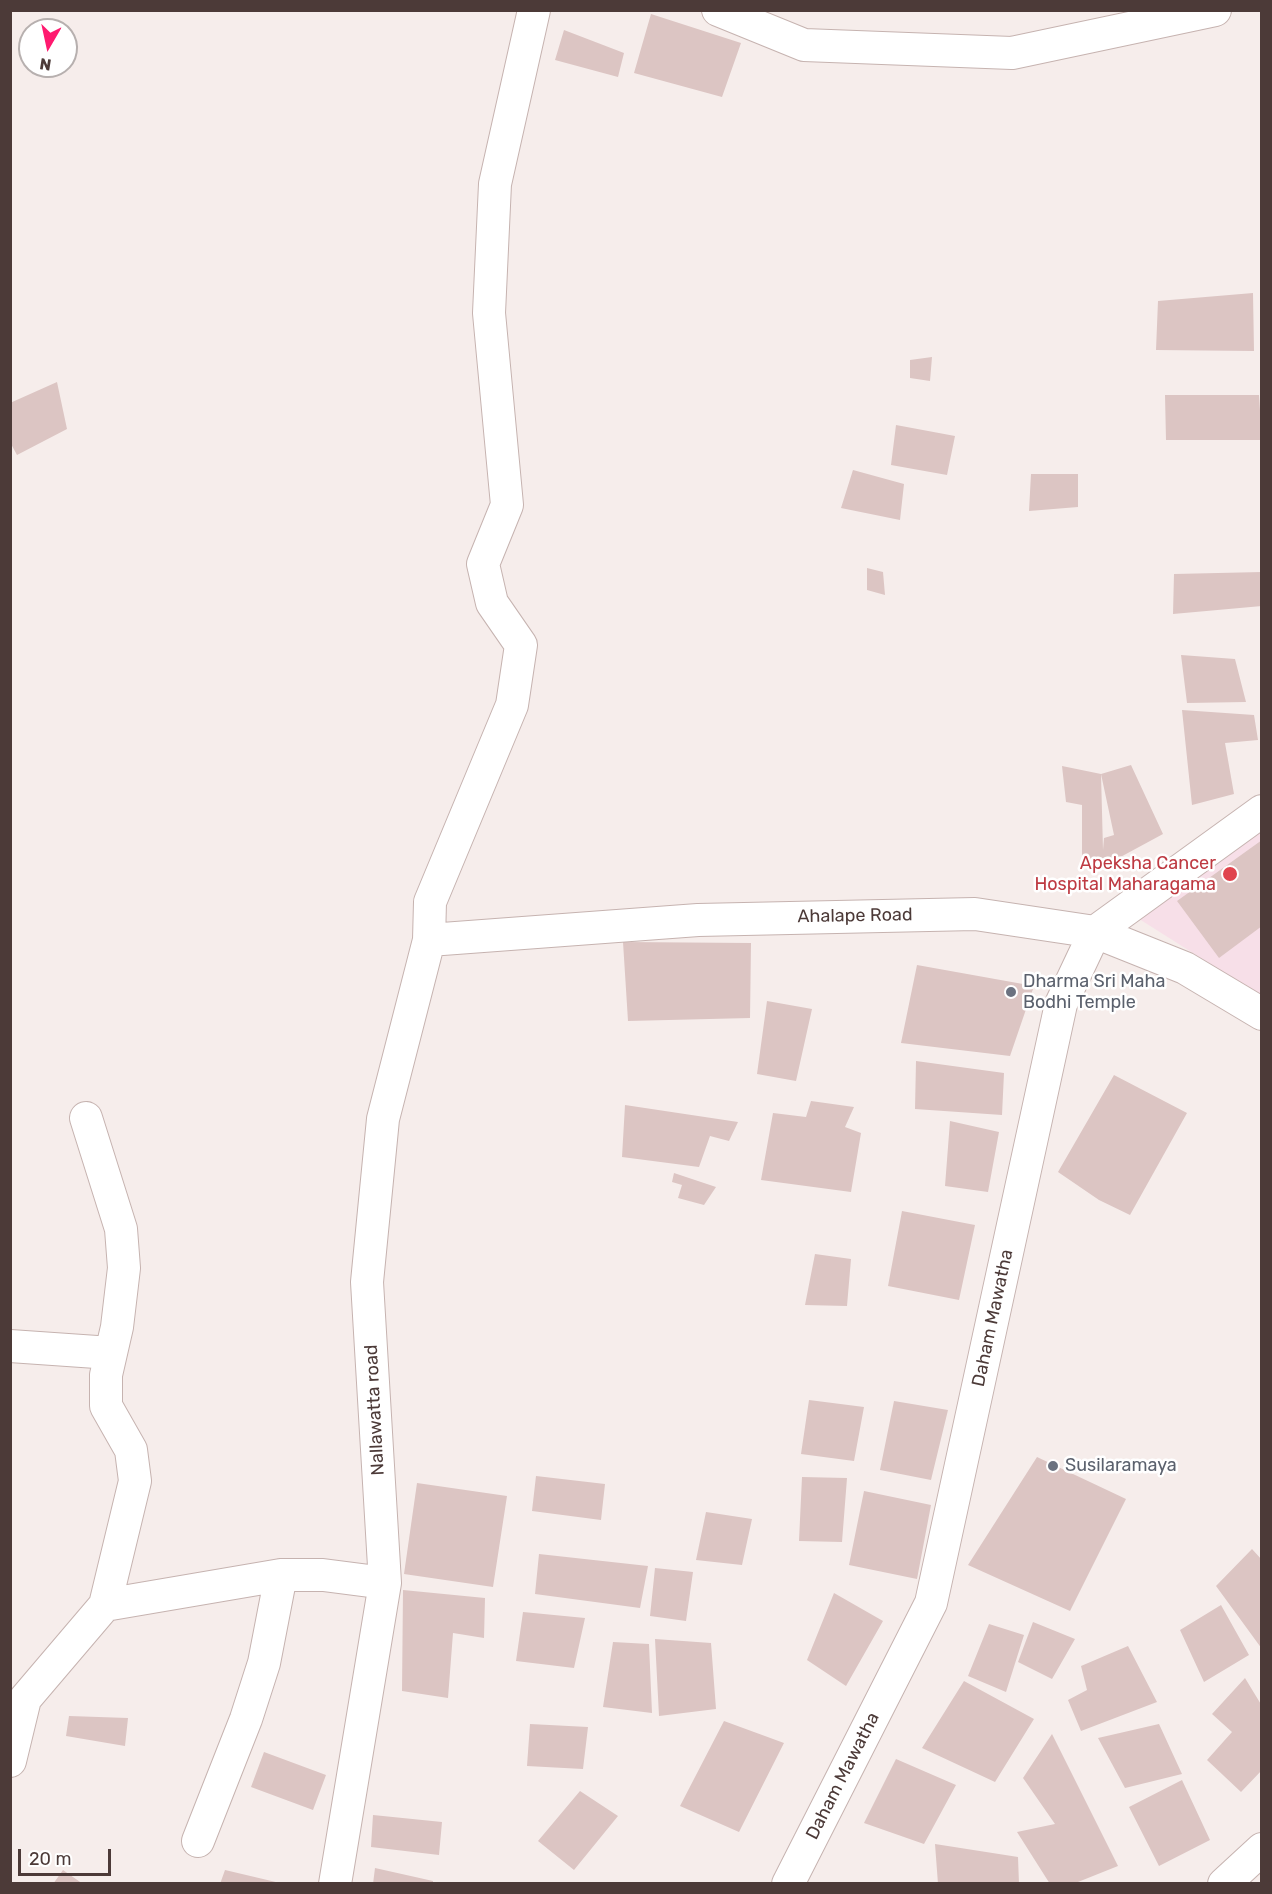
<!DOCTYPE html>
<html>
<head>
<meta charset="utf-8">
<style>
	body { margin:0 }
	#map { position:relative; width:1272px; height:1894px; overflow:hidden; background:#f6edeb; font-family:Rubik,sans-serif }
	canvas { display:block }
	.frame { position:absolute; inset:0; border:12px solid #4c3a38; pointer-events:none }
	.north { position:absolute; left:18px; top:18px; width:60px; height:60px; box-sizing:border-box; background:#fff; border:2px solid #b7b0af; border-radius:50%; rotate:189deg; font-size:16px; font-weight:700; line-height:24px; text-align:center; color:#4c3a38 }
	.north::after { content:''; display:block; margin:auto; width:21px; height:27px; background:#ff1a6f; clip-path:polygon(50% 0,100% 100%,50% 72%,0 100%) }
	.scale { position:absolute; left:18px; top:1849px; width:93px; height:27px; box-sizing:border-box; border:3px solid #4c3a38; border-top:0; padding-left:8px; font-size:18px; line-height:21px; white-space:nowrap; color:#4c3a38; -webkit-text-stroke:4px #fff; paint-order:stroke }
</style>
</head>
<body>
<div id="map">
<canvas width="1272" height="1894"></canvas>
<div class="frame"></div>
<div class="north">N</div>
<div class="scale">20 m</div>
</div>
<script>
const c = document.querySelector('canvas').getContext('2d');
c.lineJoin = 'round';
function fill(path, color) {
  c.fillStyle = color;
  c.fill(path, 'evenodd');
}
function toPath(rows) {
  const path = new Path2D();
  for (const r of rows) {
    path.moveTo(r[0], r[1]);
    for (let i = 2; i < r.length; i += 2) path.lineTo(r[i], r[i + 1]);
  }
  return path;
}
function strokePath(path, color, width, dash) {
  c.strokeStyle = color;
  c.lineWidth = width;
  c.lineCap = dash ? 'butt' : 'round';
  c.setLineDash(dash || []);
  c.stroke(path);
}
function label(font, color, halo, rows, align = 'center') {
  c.font = font + ' Rubik,sans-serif';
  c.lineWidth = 5;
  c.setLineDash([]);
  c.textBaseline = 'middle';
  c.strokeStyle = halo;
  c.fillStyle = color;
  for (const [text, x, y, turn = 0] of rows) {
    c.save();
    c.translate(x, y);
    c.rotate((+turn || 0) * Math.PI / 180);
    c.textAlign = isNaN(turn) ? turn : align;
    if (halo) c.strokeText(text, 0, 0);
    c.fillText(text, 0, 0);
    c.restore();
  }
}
const medical = toPath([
	[1261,830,1261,996,1136,917]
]);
const building = toPath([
	[651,14,741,43,722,97,634,73],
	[564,30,624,53,618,77,555,60],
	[1253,293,1254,351,1156,350,1158,301],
	[932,357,930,381,910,378,910,360],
	[57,382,67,429,17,455,10,442,10,403],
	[1165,395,1259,395,1262,440,1166,440],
	[896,425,955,436,947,475,891,465],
	[853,470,904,484,900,520,841,508],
	[1031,474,1078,474,1078,507,1029,511],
	[867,568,883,572,885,595,867,590],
	[1262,572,1262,606,1173,614,1174,574],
	[1181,655,1235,659,1246,702,1187,703],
	[1182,710,1254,715,1258,740,1225,743,1234,794,1192,805],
	[1131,765,1163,834,1102,867,1103,858,1082,859,1082,805,1066,802,1062,766,1101,774,1103,850,1104,838,1114,835,1101,774],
	[1262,840,1262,926,1219,958,1177,901],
	[623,942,751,943,750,1018,628,1021],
	[917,965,1034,986,1010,1056,901,1043],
	[767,1001,812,1009,796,1081,757,1074],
	[916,1061,1004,1073,1002,1115,915,1109],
	[1114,1075,1187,1113,1130,1215,1099,1200,1058,1172],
	[811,1101,854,1107,845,1127,861,1133,851,1192,761,1180,773,1113,806,1117],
	[625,1105,738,1122,729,1141,710,1136,699,1167,622,1157],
	[950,1121,999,1132,988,1192,945,1186],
	[674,1173,716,1187,704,1205,678,1198,682,1185,672,1182],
	[902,1211,975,1225,959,1300,888,1286],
	[815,1254,851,1259,847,1306,805,1305],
	[809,1400,864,1407,854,1461,801,1454],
	[894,1401,948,1410,931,1480,880,1470],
	[1037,1457,1126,1499,1070,1611,968,1565],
	[536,1476,605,1484,601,1520,532,1511],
	[802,1477,847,1478,842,1542,799,1541],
	[417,1483,507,1496,493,1587,404,1574],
	[864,1491,931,1505,917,1579,849,1565],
	[706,1512,752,1519,742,1565,696,1560],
	[1252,1549,1262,1560,1262,1649,1216,1586],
	[539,1554,648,1566,640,1608,535,1594],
	[655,1568,693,1572,686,1621,650,1616],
	[403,1590,485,1598,484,1638,453,1633,448,1698,402,1691],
	[834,1593,883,1621,846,1686,807,1660],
	[1221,1605,1249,1655,1204,1682,1180,1630],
	[523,1612,585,1618,574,1668,516,1661],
	[1033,1622,1075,1639,1052,1679,1018,1662],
	[989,1624,1024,1635,1006,1692,968,1676],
	[655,1639,711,1643,716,1709,659,1716],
	[613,1642,649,1644,652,1713,603,1707],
	[1128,1646,1157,1702,1081,1731,1068,1700,1087,1690,1081,1666],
	[1245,1678,1262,1706,1262,1770,1241,1792,1207,1760,1232,1732,1212,1714],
	[964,1681,1034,1719,995,1782,922,1748],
	[69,1716,128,1718,125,1746,66,1736],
	[724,1721,784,1743,739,1832,680,1806],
	[530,1724,588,1727,583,1769,527,1766],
	[1159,1724,1182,1774,1125,1788,1098,1738],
	[1052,1734,1118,1866,1073,1884,1050,1884,1017,1832,1055,1824,1023,1778],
	[264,1752,326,1775,313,1810,251,1787],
	[896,1759,956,1785,924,1844,864,1823],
	[1182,1780,1210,1840,1159,1866,1129,1807],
	[580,1791,618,1816,574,1870,538,1841],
	[373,1815,442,1822,439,1855,371,1847],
	[935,1844,1018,1857,1019,1884,938,1884],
	[375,1868,433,1881,433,1884,373,1884],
	[63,1870,83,1884,53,1884],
	[225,1870,280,1883,280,1884,220,1884]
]);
const minor = toPath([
	[718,10,804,45,1012,53,1215,10],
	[429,940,698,920,975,914,1095,932,1185,968,1262,1014],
	[86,1118,121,1229,124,1268,117,1327,106,1375,106,1406,131,1450,135,1481,105,1605],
	[10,1346,111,1353],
	[10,1761,25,1699,105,1605,281,1575,323,1575,385,1583],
	[198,1841,246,1719,264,1663,281,1575],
	[335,1884,385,1583,367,1282,383,1119,429,940,430,902,512,705,521,645,492,603,483,564,507,505,489,313,495,184,534,10],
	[788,1884,931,1603,1061,1004,1095,932,1262,811],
	[1224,1884,1262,1849]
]);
const markers = [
	[1230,874,8,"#e0444e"],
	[1011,992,6,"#6b7280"],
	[1053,1466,6,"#6b7280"]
];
const healthNames = [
	["Apeksha Cancer",1216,864],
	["Hospital Maharagama",1216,885]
];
const streetNames = [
	["Ahalape Road",855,916,-1],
	["Daham Mawatha",993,1318,-78],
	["Nallawatta road",375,1410,-93],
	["Daham Mawatha",843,1776,-63]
];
const worshipNames = [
	["Dharma Sri Maha",1023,982],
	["Bodhi Temple",1023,1003],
	["Susilaramaya",1065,1466]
];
fill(medical, '#f7dfe8');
fill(building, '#dcc5c3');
strokePath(minor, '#c6b3b0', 34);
strokePath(minor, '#fff', 32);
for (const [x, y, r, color] of markers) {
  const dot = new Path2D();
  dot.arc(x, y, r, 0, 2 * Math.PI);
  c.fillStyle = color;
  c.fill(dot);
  strokePath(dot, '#fff', 2);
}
label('18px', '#be3a42', '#fff', healthNames, 'right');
label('18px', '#4c3a38', '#fff', streetNames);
label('18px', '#5b616d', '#fff', worshipNames, 'left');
</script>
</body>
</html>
